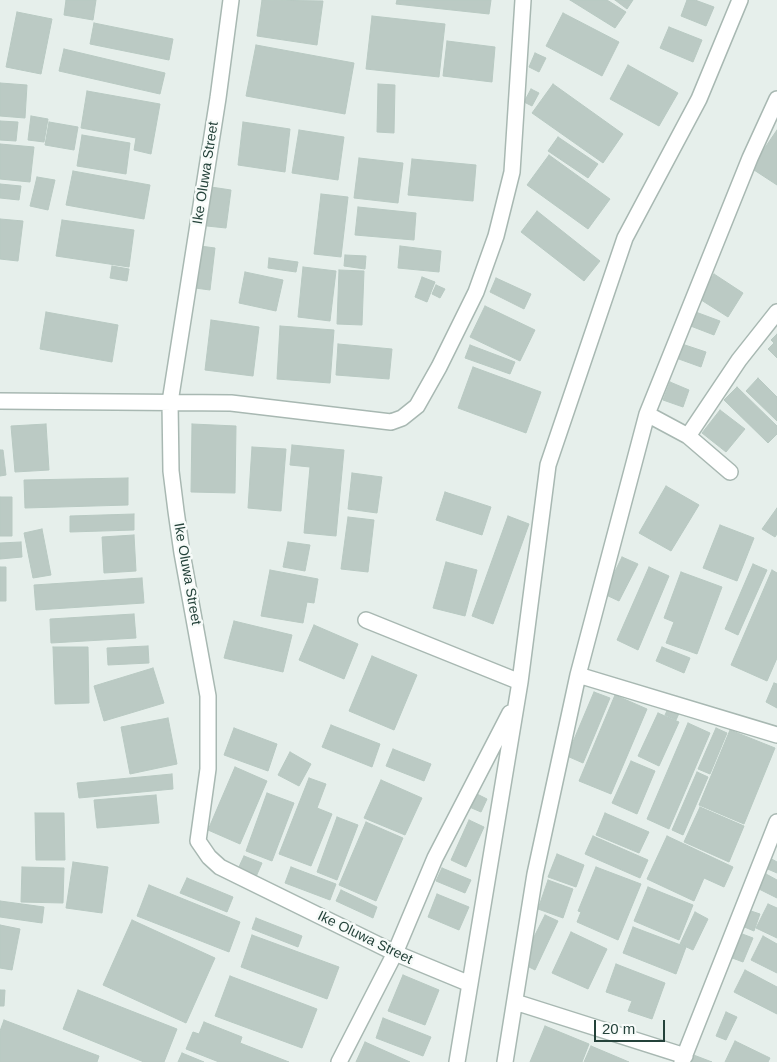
<!DOCTYPE html>
<html>
<head>
<meta charset="utf-8">
<style>
	body { margin:0 }
	#map { position:relative; width:777px; height:1062px; overflow:hidden; background:#e6efeb; font-family:Arial,sans-serif }
	canvas { display:block }
	.scale { position:absolute; left:594px; top:1020px; width:71px; height:22px; box-sizing:border-box; border:2px solid #24423a; border-top:0; padding-left:6px; font-size:15px; line-height:18px; white-space:nowrap; color:#24423a; -webkit-text-stroke:4px #f7fbf9; paint-order:stroke }
</style>
</head>
<body>
<div id="map">
<canvas width="777" height="1062"></canvas>
<div class="scale">20 m</div>
</div>
<script>
const c = document.querySelector('canvas').getContext('2d');
c.lineJoin = 'round';
function fill(path, color) {
  c.fillStyle = color;
  c.fill(path, 'evenodd');
}
function toPath(rows) {
  const path = new Path2D();
  for (const r of rows) {
    path.moveTo(r[0], r[1]);
    for (let i = 2; i < r.length; i += 2) path.lineTo(r[i], r[i + 1]);
  }
  return path;
}
function strokePath(path, color, width, dash) {
  c.strokeStyle = color;
  c.lineWidth = width;
  c.lineCap = dash ? 'butt' : 'round';
  c.setLineDash(dash || []);
  c.stroke(path);
}
function label(font, color, halo, rows, align = 'center') {
  c.font = font + ' Arial,sans-serif';
  c.lineWidth = 5;
  c.setLineDash([]);
  c.textBaseline = 'middle';
  c.strokeStyle = halo;
  c.fillStyle = color;
  for (const [text, x, y, turn = 0] of rows) {
    c.save();
    c.translate(x, y);
    c.rotate((+turn || 0) * Math.PI / 180);
    c.textAlign = isNaN(turn) ? turn : align;
    if (halo) c.strokeText(text, 0, 0);
    c.fillText(text, 0, 0);
    c.restore();
  }
}
const building = toPath([
	[66,0,96,0,93,20,64,15,66,0],
	[262,0,323,1,317,45,257,36,262,0],
	[397,0,491,0,489,14,396,4,397,0],
	[570,0,607,0,626,12,615,28,570,0],
	[615,0,633,0,627,9,615,0],
	[687,0,695,0,714,7,706,26,681,16,687,0],
	[17,12,52,19,41,74,6,67,17,12],
	[563,13,619,42,602,76,546,46,563,13],
	[372,16,445,24,439,77,366,69,372,16],
	[94,23,173,39,169,60,90,44,94,23],
	[669,27,702,40,693,62,660,48,669,27],
	[447,41,495,47,492,82,443,76,447,41],
	[256,45,354,63,345,114,246,96,256,45],
	[64,49,165,73,160,94,59,71,64,49],
	[535,53,546,58,539,72,529,67,535,53],
	[628,65,678,93,659,126,610,99,628,65],
	[0,83,27,85,25,118,0,116,0,83],
	[378,84,395,85,394,133,377,132,378,84],
	[553,84,623,134,603,163,532,113,553,84],
	[531,89,539,93,532,106,524,102,531,89],
	[87,91,160,104,151,154,134,150,136,138,81,128,87,91],
	[31,116,48,119,44,142,28,140,31,116],
	[0,121,18,122,16,141,0,140,0,121],
	[49,122,78,127,74,150,45,145,49,122],
	[243,122,290,129,285,172,238,165,243,122],
	[299,130,344,137,338,180,292,173,299,130],
	[777,130,777,185,751,168,777,130],
	[82,135,130,143,126,174,77,166,82,135],
	[558,137,598,164,588,178,548,151,558,137],
	[0,144,34,147,30,182,0,179,0,144],
	[549,155,610,199,588,229,527,185,549,155],
	[359,158,403,163,398,203,354,198,359,158],
	[412,159,476,165,473,201,408,195,412,159],
	[73,171,150,185,144,219,66,205,73,171],
	[37,177,55,180,48,210,30,206,37,177],
	[0,184,21,186,19,200,0,198,0,184],
	[211,187,231,190,226,228,207,226,211,187],
	[321,194,348,197,341,257,314,254,321,194],
	[358,207,416,213,414,240,355,235,358,207],
	[537,211,600,261,584,281,521,232,537,211],
	[0,219,23,221,18,261,0,259,0,219],
	[62,220,134,230,129,267,56,256,62,220],
	[200,246,215,248,210,290,195,288,200,246],
	[400,246,441,251,439,272,398,268,400,246],
	[345,255,366,256,365,269,344,266,345,255],
	[269,258,298,262,296,272,268,268,269,258],
	[112,266,129,269,127,281,110,278,112,266],
	[303,267,336,271,330,321,298,317,303,267],
	[339,270,364,271,362,325,337,324,339,270],
	[245,272,283,280,276,311,239,303,245,272],
	[714,274,743,293,728,317,698,298,714,274],
	[422,277,435,282,427,302,415,297,422,277],
	[496,278,531,294,524,309,490,292,496,278],
	[436,285,445,289,440,298,432,294,436,285],
	[485,306,535,330,520,361,470,337,485,306],
	[693,311,720,321,714,335,688,325,693,311],
	[46,312,118,325,112,362,40,349,46,312],
	[211,320,259,327,253,376,205,370,211,320],
	[280,326,334,330,330,383,277,379,280,326],
	[777,334,777,358,768,349,774,343,771,340,777,334],
	[338,344,392,349,389,379,336,375,338,344],
	[682,344,706,352,701,367,676,358,682,344],
	[470,345,515,362,510,374,465,358,470,345],
	[473,367,541,392,526,433,458,408,473,367],
	[758,378,777,397,777,421,746,391,758,378],
	[670,382,689,390,683,407,663,400,670,382],
	[737,387,777,426,777,434,768,443,724,400,737,387],
	[720,410,745,429,726,452,702,433,720,410],
	[46,424,49,470,15,472,11,426,46,424],
	[192,424,236,426,235,493,191,492,192,424],
	[292,445,344,450,336,536,304,533,310,467,290,465,292,445],
	[252,447,286,449,281,511,248,508,252,447],
	[0,450,3,450,6,475,0,476,0,450],
	[352,473,382,477,377,513,348,509,352,473],
	[128,478,128,505,25,508,24,480,128,478],
	[666,486,699,505,671,551,639,533,666,486],
	[445,492,491,507,482,535,436,520,445,492],
	[0,497,12,497,12,536,0,536,0,497],
	[777,508,777,534,775,537,762,529,777,508],
	[134,514,134,530,70,532,70,516,134,514],
	[508,516,529,524,493,624,472,616,508,516],
	[348,517,374,520,368,572,341,569,348,517],
	[720,525,754,538,737,581,703,568,720,525],
	[42,529,51,575,33,578,24,533,42,529],
	[134,535,136,571,104,573,102,537,134,535],
	[21,542,22,557,0,559,0,543,21,542],
	[288,542,310,545,305,571,283,567,288,542],
	[622,557,638,564,619,601,604,594,622,557],
	[446,562,477,570,465,616,433,608,446,562],
	[753,564,767,570,738,635,725,629,753,564],
	[0,567,6,567,6,601,0,601,0,567],
	[649,567,669,576,638,650,617,640,649,567],
	[270,570,318,579,314,603,307,602,303,623,261,616,270,570],
	[772,570,777,573,777,658,767,681,731,665,772,570],
	[681,572,722,587,697,654,666,643,674,622,664,618,681,572],
	[142,578,144,603,36,610,34,585,142,578],
	[134,614,136,638,51,643,50,619,134,614],
	[234,621,292,635,283,672,224,658,234,621],
	[314,625,358,644,344,679,299,660,314,625],
	[148,646,149,663,108,665,107,648,148,646],
	[53,647,88,647,89,703,55,704,53,647],
	[662,647,690,658,684,673,656,661,662,647],
	[372,656,417,675,394,730,349,711,372,656],
	[153,668,164,703,104,721,94,686,153,668],
	[774,683,777,684,777,708,766,702,774,683],
	[594,692,610,698,583,763,567,756,594,692],
	[615,695,647,709,611,794,579,781,615,695],
	[670,704,681,709,676,720,665,715,670,704],
	[658,713,679,722,659,766,638,756,658,713],
	[168,718,177,764,130,774,121,727,168,718],
	[688,723,710,733,669,829,647,819,688,723],
	[331,725,380,744,372,767,322,747,331,725],
	[234,728,277,744,268,771,224,755,234,728],
	[716,728,727,733,710,774,698,769,716,728],
	[730,730,775,748,744,824,699,805,730,730],
	[393,749,431,764,424,781,386,766,393,749],
	[290,752,311,764,299,786,278,775,290,752],
	[631,761,655,771,637,814,612,803,631,761],
	[235,767,267,781,240,844,208,830,235,767],
	[697,772,708,777,683,835,672,830,697,772],
	[172,774,173,789,79,798,77,783,172,774],
	[309,778,326,784,317,808,332,814,311,866,279,854,309,778],
	[381,780,422,798,405,835,364,818,381,780],
	[473,792,487,799,481,812,467,806,473,792],
	[267,793,294,803,272,861,246,851,267,793],
	[156,795,159,823,97,828,94,800,156,795],
	[700,807,744,826,729,862,684,842,700,807],
	[35,813,64,813,65,860,36,860,35,813],
	[605,813,649,832,639,853,596,835,605,813],
	[337,817,358,825,337,880,317,872,337,817],
	[469,820,484,827,466,867,451,860,469,820],
	[366,822,403,838,376,901,339,885,366,822],
	[593,836,648,860,640,878,585,854,593,836],
	[667,836,733,867,724,887,704,878,694,901,647,879,667,836],
	[557,854,584,865,576,887,548,877,557,854],
	[244,856,262,863,255,879,237,871,244,856],
	[768,857,777,862,777,873,763,867,768,857],
	[73,862,108,867,102,913,66,908,73,862],
	[22,867,64,868,63,903,21,902,22,867],
	[291,867,336,884,330,900,285,883,291,867],
	[596,867,641,884,618,940,577,922,581,912,578,911,596,867],
	[442,868,471,880,465,893,436,881,442,868],
	[766,874,777,880,777,898,759,889,766,874],
	[187,878,233,897,227,912,180,893,187,878],
	[548,880,573,889,563,918,538,909,548,880],
	[149,885,240,922,229,952,137,916,149,885],
	[648,887,693,905,679,940,634,921,648,887],
	[341,890,377,907,373,918,336,901,341,890],
	[437,894,469,907,459,930,428,917,437,894],
	[0,901,44,907,42,923,0,917,0,901],
	[768,904,777,908,777,938,756,928,768,904],
	[748,910,760,914,754,931,742,926,748,910],
	[695,912,708,919,693,950,680,944,695,912],
	[545,915,558,921,535,970,521,963,545,915],
	[256,918,302,936,298,947,252,929,256,918],
	[132,920,215,958,186,1023,103,985,132,920],
	[0,925,20,929,12,970,0,968,0,925],
	[633,927,686,947,676,974,623,953,633,927],
	[571,932,607,949,588,989,552,973,571,932],
	[737,932,753,938,743,962,727,956,737,932],
	[252,935,339,967,327,999,241,967,252,935],
	[763,936,777,944,777,973,751,960,763,936],
	[616,964,665,983,652,1019,628,1011,632,1001,606,992,616,964],
	[745,970,777,987,777,1014,734,992,745,970],
	[403,975,439,990,425,1025,388,1011,403,975],
	[230,976,317,1009,302,1048,215,1016,230,976],
	[0,990,5,990,4,1006,0,1006,0,990],
	[78,990,177,1029,164,1062,144,1062,63,1029,78,990],
	[726,1012,737,1017,726,1040,716,1036,726,1012],
	[383,1018,431,1037,423,1056,376,1038,383,1018],
	[4,1020,99,1056,97,1062,0,1062,0,1031,4,1020],
	[204,1022,242,1037,240,1043,289,1062,219,1062,186,1049,193,1032,199,1034,204,1022],
	[545,1026,589,1044,582,1062,530,1062,545,1026],
	[735,1041,770,1058,768,1062,725,1062,735,1041],
	[365,1042,410,1062,356,1062,365,1042],
	[591,1046,629,1062,584,1062,591,1046],
	[182,1053,204,1062,178,1062,182,1053],
	[691,1054,712,1062,688,1062,691,1054]
]);
const minor = toPath([
	[231,0,218,98,170,402,171,471,176,511,182,553,208,696,208,769,198,841,209,857,220,867,395,953,470,984],
	[0,401,231,403,391,422,402,418,417,406,439,367,476,292,496,236,512,172,523,0],
	[647,414,688,436,739,360,777,312],
	[688,436,730,472],
	[366,620,520,682],
	[578,675,777,735],
	[515,1002,685,1056],
	[339,1062,395,953,435,858,510,713],
	[457,1062,520,682,548,465,625,238,699,99,740,0],
	[505,1062,535,874,578,675,647,414,750,158,777,99],
	[682,1062,777,822]
]);
const streetNames = [
	["Ike Oluwa Street",206,173,-81],
	["Ike Oluwa Street",187,574,80],
	["Ike Oluwa Street",365,938,26]
];
fill(building, '#bbcac4');
strokePath(building, '#b8c9c2', 1);
strokePath(minor, '#a8b8b2', 18);
strokePath(minor, '#fff', 15);
label('14px', '#24423a', '#f7fbf9', streetNames);
</script>
</body>
</html>
